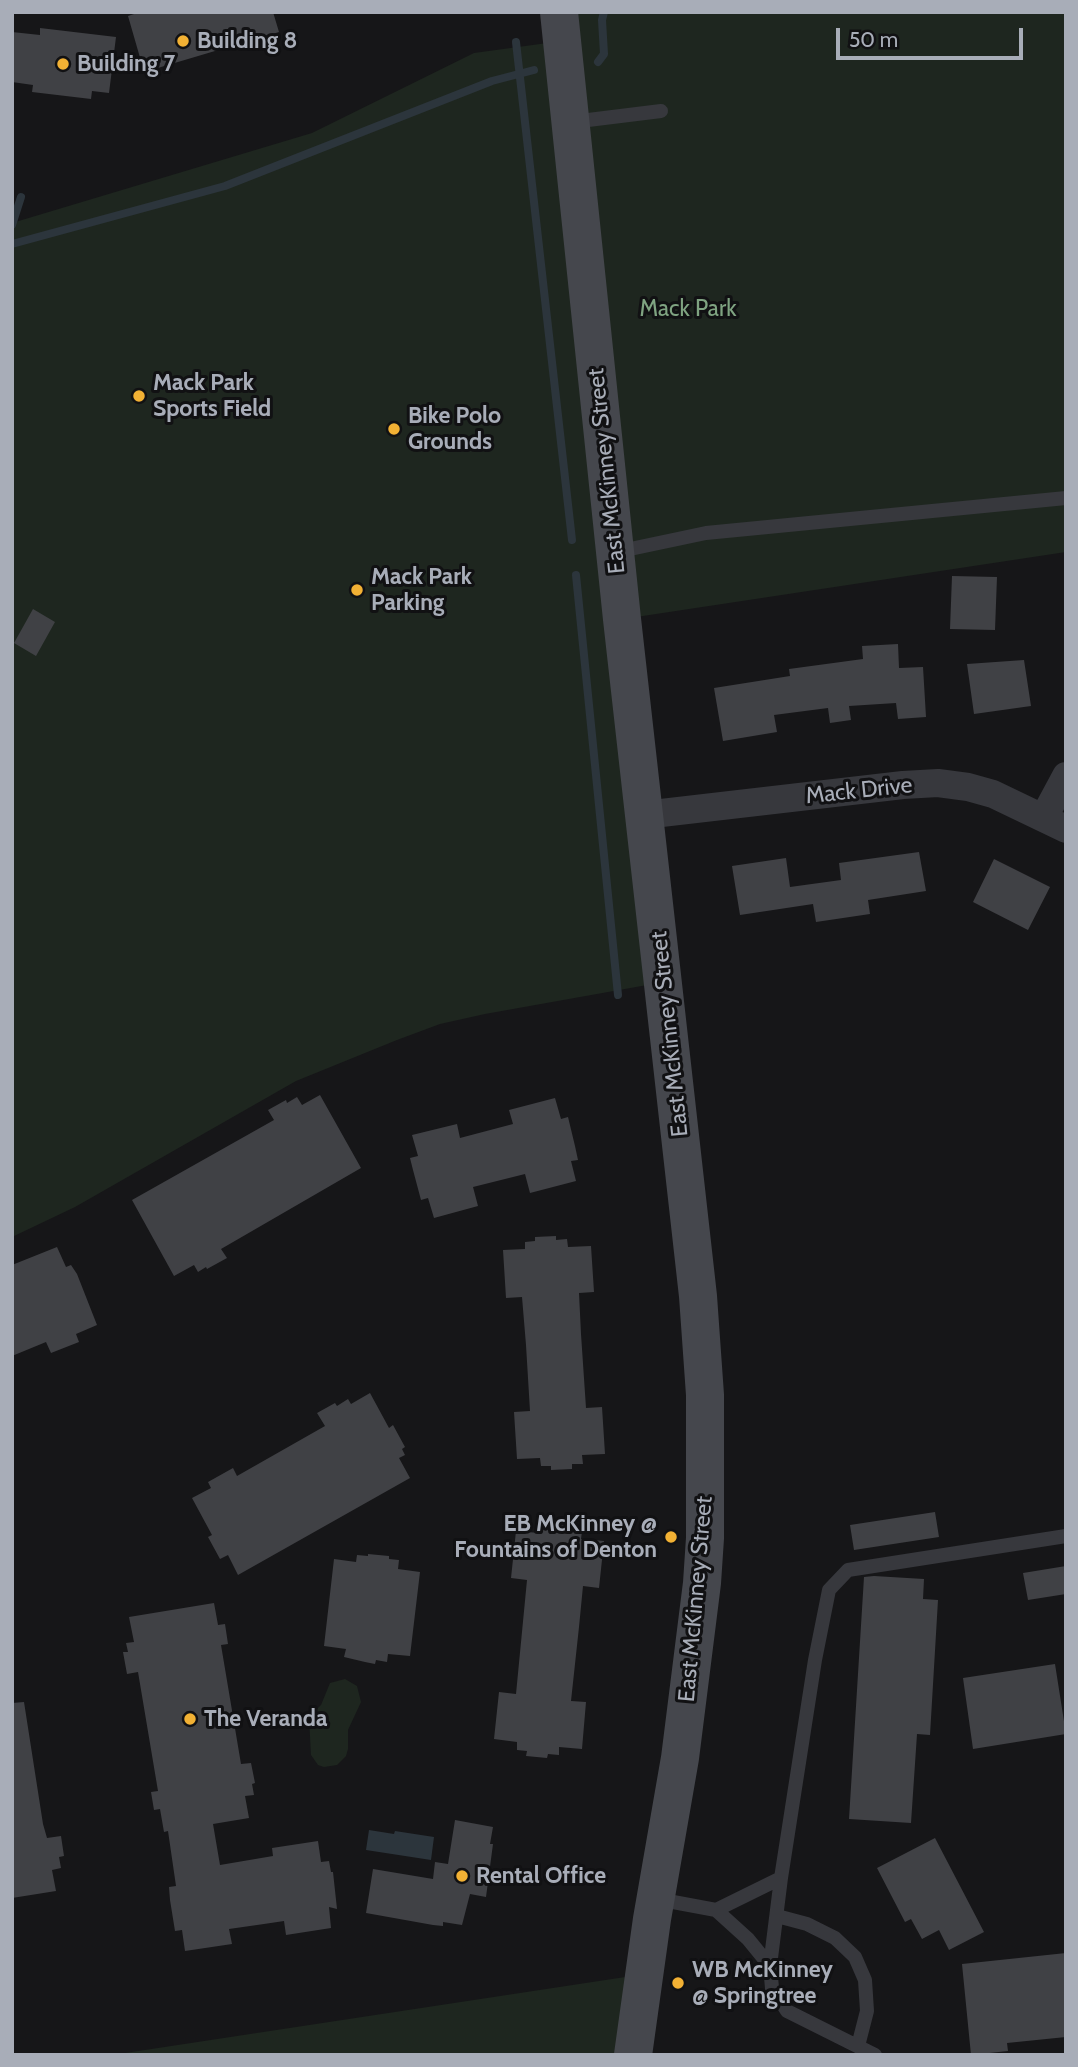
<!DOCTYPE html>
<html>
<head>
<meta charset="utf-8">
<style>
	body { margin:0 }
	#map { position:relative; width:1078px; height:2067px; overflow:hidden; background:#161618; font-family:Cabin,sans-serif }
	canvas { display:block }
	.frame { position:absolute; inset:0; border:14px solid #a8adb8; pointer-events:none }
	.scale { position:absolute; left:836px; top:28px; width:187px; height:32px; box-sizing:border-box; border:4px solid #a8adb8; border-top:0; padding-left:9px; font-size:21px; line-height:24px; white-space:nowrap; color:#a8adb8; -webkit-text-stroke:5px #111113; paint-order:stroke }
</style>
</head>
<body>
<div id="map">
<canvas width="1078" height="2067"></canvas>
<div class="frame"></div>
<div class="scale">50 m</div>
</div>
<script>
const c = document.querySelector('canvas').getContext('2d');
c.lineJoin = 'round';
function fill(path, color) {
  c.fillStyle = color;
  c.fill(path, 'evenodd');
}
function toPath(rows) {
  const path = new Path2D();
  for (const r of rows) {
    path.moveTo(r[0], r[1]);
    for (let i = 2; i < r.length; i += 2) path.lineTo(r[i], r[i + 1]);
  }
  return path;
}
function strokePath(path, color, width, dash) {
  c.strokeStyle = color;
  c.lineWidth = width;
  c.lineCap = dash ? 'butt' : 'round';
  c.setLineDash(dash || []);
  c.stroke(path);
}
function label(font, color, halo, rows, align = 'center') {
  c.font = font + ' Cabin,sans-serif';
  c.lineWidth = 6;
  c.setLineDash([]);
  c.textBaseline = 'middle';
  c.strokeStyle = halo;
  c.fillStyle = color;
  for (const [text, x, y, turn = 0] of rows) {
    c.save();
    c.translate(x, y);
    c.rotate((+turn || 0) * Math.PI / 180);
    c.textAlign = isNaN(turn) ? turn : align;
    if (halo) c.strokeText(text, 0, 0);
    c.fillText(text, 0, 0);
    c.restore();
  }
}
const green = toPath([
	[573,12,1066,12,1066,552,623,619,664,982,485,1014,440,1024,397,1040,296,1081,75,1207,12,1237,12,223,312,133,474,53,562,41],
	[345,1679,357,1686,361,1702,348,1730,348,1749,346,1756,337,1765,324,1767,318,1765,311,1755,309,1717,321,1705,330,1683],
	[645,1974,633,2055,112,2055]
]);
const water = toPath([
	[369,1830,394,1834,395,1831,434,1837,431,1860,366,1850]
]);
const stream = toPath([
	[516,42,572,540],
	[598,62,604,54,602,20,604,12],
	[12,225,21,197],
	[12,244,225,186,492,81,534,70],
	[576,575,618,995]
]);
const building = toPath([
	[140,12,273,12,279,32,151,70,150,66,143,68,128,16],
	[40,28,116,37,109,93,92,91,91,99,32,92,33,85,12,82,12,32,40,35],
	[952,576,997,577,995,630,950,629],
	[33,609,55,622,36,656,14,643],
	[898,644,899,668,923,667,926,717,898,719,896,703,849,706,851,720,830,723,828,708,774,715,777,732,723,741,714,688,790,676,789,669,863,659,862,646],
	[1024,660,1031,706,974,714,967,664],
	[919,852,926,891,868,900,870,914,816,922,813,904,740,915,732,866,786,858,790,887,841,880,839,863],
	[994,859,1050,887,1028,930,973,902],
	[320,1095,361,1168,221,1249,227,1258,207,1269,206,1267,198,1272,194,1265,174,1276,132,1200,274,1120,268,1110,286,1100,287,1103,297,1097,302,1105],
	[555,1098,561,1119,568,1117,575,1146,578,1160,571,1161,576,1181,530,1193,525,1174,473,1187,478,1206,434,1218,428,1198,421,1200,413,1170,410,1158,418,1156,412,1135,457,1124,460,1138,513,1124,509,1110],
	[556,1236,556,1240,567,1239,568,1247,591,1246,594,1292,579,1293,581,1334,586,1408,602,1407,605,1454,582,1455,583,1464,572,1464,572,1469,551,1470,551,1466,541,1466,540,1458,517,1459,514,1412,530,1411,526,1345,522,1297,506,1298,503,1250,525,1249,525,1242,535,1241,535,1237],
	[57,1247,66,1267,71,1265,77,1274,97,1325,76,1334,79,1342,51,1353,46,1342,12,1356,12,1265],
	[370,1393,389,1428,393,1425,405,1447,402,1449,405,1455,399,1458,410,1478,238,1575,228,1555,220,1559,208,1537,212,1535,192,1498,211,1488,208,1482,233,1468,237,1476,325,1426,317,1413,335,1403,337,1406,348,1399,351,1404],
	[935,1512,939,1537,854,1550,850,1525],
	[550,1524,571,1526,571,1530,582,1531,581,1539,604,1541,599,1588,583,1586,579,1627,571,1701,586,1702,582,1749,559,1747,559,1755,548,1754,547,1758,526,1756,527,1751,517,1750,517,1742,494,1739,499,1692,516,1694,527,1580,511,1578,516,1531,539,1533,539,1526,550,1527],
	[368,1554,389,1556,389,1559,399,1560,398,1569,420,1572,410,1656,388,1654,387,1662,376,1660,375,1664,365,1662,344,1657,346,1649,324,1646,334,1559,356,1562,357,1555,368,1556],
	[1066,1566,1066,1594,1028,1600,1023,1573],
	[874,1576,924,1579,923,1599,938,1600,930,1735,917,1734,911,1823,849,1819,864,1577],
	[214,1603,218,1625,225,1624,228,1644,221,1645,241,1764,251,1763,255,1783,252,1784,254,1795,245,1796,249,1818,213,1824,220,1865,273,1856,272,1848,318,1841,321,1862,329,1861,331,1872,333,1872,337,1909,329,1907,331,1928,286,1935,284,1921,264,1924,229,1929,232,1944,185,1951,182,1930,175,1931,170,1900,169,1887,176,1886,168,1831,164,1832,160,1809,154,1810,151,1792,158,1791,138,1672,127,1674,123,1652,128,1652,126,1643,134,1642,129,1617],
	[1055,1664,1066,1734,973,1749,963,1678],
	[24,1702,43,1824,47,1838,61,1836,64,1856,59,1857,61,1868,52,1870,56,1891,12,1898,12,1703],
	[455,1820,493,1827,490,1844,493,1844,486,1897,470,1894,462,1925,443,1922,443,1926,433,1925,366,1913,373,1869,433,1879,435,1862,448,1864],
	[935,1838,984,1932,949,1950,939,1930,922,1939,911,1919,905,1922,877,1868],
	[1066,1953,1066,2037,1007,2043,1008,2051,971,2055,962,1964]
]);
const service = toPath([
	[572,122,661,111],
	[616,552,706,533,1066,498],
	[657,1899,716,1910,748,1939,770,1966],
	[716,1910,781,1878],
	[777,1916,807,1924,835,1938,855,1957,865,1980,867,2011,858,2046],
	[875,2055,787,2011,772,1988,770,1966,781,1878,815,1660,829,1590,848,1570,1066,1536]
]);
const minor = toPath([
	[644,815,903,785,938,783,968,787,993,794,1066,829],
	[1044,817,1066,776]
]);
const secondary = toPath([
	[559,12,622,619,698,1296,705,1395,705,1538,702,1583,680,1758,652,1919,633,2055]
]);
const markers = [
	[183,41,7,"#f2b134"],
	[63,64,7,"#f2b134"],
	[139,396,7,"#f2b134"],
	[394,429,7,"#f2b134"],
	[357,590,7,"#f2b134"],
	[671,1537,7,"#f2b134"],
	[190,1719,7,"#f2b134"],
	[462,1876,7,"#f2b134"],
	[678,1983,7,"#f2b134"]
];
const poiNames = [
	["Building 8",197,41],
	["Building 7",77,64],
	["Mack Park",153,383],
	["Sports Field",153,409],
	["Bike Polo",408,416],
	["Grounds",408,442],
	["Mack Park",371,577],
	["Parking",371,603],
	["EB McKinney @",657,1524,"right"],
	["Fountains of Denton",657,1550,"right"],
	["The Veranda",204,1719],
	["Rental Office",476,1876],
	["WB McKinney",692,1970],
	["@ Springtree",692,1996]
];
const parkNames = [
	["Mack Park",688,309]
];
const streetNames = [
	["East McKinney Street",607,471,-96],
	["Mack Drive",859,791,-6],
	["East McKinney Street",670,1034,-96],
	["East McKinney Street",696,1599,-85]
];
fill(green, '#1e261f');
fill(water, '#2c353c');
strokePath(stream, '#2c353c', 8);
fill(building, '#404145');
strokePath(service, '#37383d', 14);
strokePath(minor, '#37383d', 28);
strokePath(secondary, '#45474d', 38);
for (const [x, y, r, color] of markers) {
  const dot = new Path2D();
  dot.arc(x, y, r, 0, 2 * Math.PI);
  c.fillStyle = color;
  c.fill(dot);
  strokePath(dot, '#111113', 2.5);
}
label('bold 23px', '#a8adb8', '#111113', poiNames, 'left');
label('23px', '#7fa381', '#111113', parkNames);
label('23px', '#a8adb8', '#111113', streetNames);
</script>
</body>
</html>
